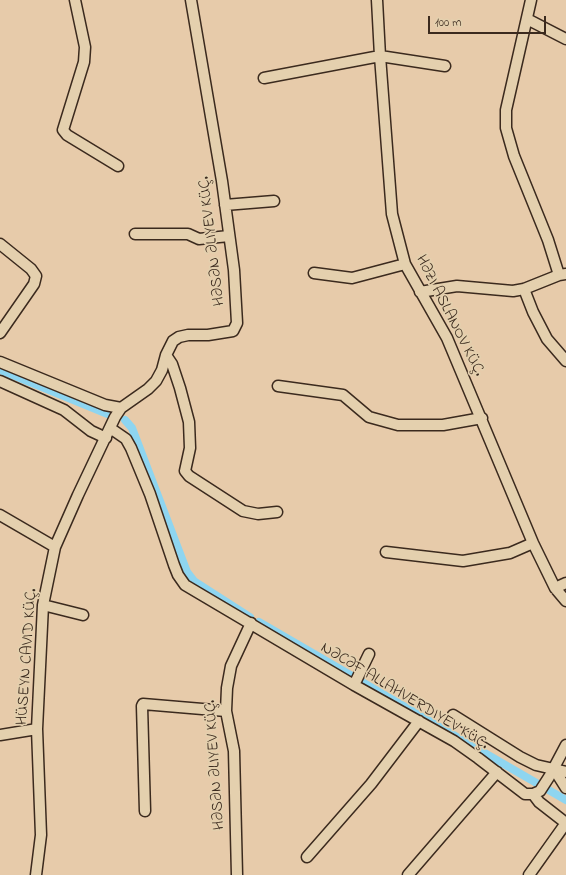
<!DOCTYPE html>
<html>
<head>
<meta charset="utf-8">
<style>
	body { margin:0 }
	#map { position:relative; width:566px; height:875px; overflow:hidden; background:#e7cbaa; font-family:"Indie Flower",sans-serif }
	canvas { display:block }
	.scale { position:absolute; left:428px; top:16px; width:118px; height:18px; box-sizing:border-box; border:2px solid #3b2a1e; border-top:0; padding-left:5px; font-size:12px; line-height:14px; white-space:nowrap; color:#3b2a1e; -webkit-text-stroke:3px #e4d0ae; paint-order:stroke }
</style>
</head>
<body>
<div id="map">
<canvas width="566" height="875"></canvas>
<div class="scale">100 m</div>
</div>
<script>
const c = document.querySelector('canvas').getContext('2d');
c.lineJoin = 'round';
function toPath(rows) {
  const path = new Path2D();
  for (const r of rows) {
    path.moveTo(r[0], r[1]);
    for (let i = 2; i < r.length; i += 2) path.lineTo(r[i], r[i + 1]);
  }
  return path;
}
function strokePath(path, color, width, dash) {
  c.strokeStyle = color;
  c.lineWidth = width;
  c.lineCap = dash ? 'butt' : 'round';
  c.setLineDash(dash || []);
  c.stroke(path);
}
function label(font, color, halo, rows, align = 'center') {
  c.font = font + ' "Indie Flower",sans-serif';
  c.lineWidth = 3.5;
  c.setLineDash([]);
  c.textBaseline = 'middle';
  c.strokeStyle = halo;
  c.fillStyle = color;
  for (const [text, x, y, turn = 0] of rows) {
    c.save();
    c.translate(x, y);
    c.rotate((+turn || 0) * Math.PI / 180);
    c.textAlign = isNaN(turn) ? turn : align;
    if (halo) c.strokeText(text, 0, 0);
    c.fillText(text, 0, 0);
    c.restore();
  }
}
const canal = toPath([
	[0,370,110,415],
	[125,420,132,428,187,572,194,581,250,617],
	[259,622,352,676],
	[362,682,566,800]
]);
const minor = toPath([
	[75,0,85,47,84,62,63,130,67,135,118,166],
	[377,0,380,56,392,214,405,264,447,338,533,543,555,588,566,601],
	[531,0,506,110,506,128,514,156,548,240,559,275],
	[527,19,566,39],
	[264,78,380,56,445,66],
	[225,205,274,201],
	[135,234,188,234,199,239,229,236],
	[0,244,31,269,36,276,34,284,0,333],
	[314,273,352,278,405,264],
	[524,289,533,312,547,339,566,361],
	[420,292,457,286,513,291,524,289,559,275,566,274],
	[166,355,172,364,180,388,189,422,190,448,185,471,189,476,243,511,258,514,277,512],
	[0,362,105,405,121,408],
	[0,381,64,410,91,431,106,438],
	[278,386,343,395,369,417,398,425,443,425,482,418],
	[110,428,126,439,131,448,150,494,174,565,178,575,185,585,354,685,454,741,478,758,525,794,533,794,540,791,549,777,566,745],
	[0,515,55,547],
	[386,552,463,561,510,553,533,543],
	[555,588,566,583],
	[43,605,83,615],
	[354,685,369,654],
	[453,715,520,757,536,765,566,772],
	[0,735,37,729],
	[554,769,566,788],
	[533,794,539,802,566,823],
	[145,811,142,706,143,704,226,711],
	[307,857,371,784,419,721],
	[36,875,41,835,37,729,43,605,55,547,78,495,115,417,121,408,148,389,156,381,162,370,166,355,173,341,179,337,188,335,208,335,233,331,237,323,234,270,222,181,191,0],
	[237,875,234,751,226,711,227,688,231,666,251,623],
	[408,875,497,772],
	[529,875,566,823]
]);
const streetNames = [
	["HƏSƏN ƏLIYEV KÜÇ.",213,241,-97],
	["HƏZI ASLANOV KÜÇ.",449,316,63],
	["HÜSEYN CAVID KÜÇ.",28,657,-86],
	["NƏCƏF ALLAHVERDIYEV KÜÇ.",404,697,31],
	["HƏSƏN ƏLIYEV KÜÇ.",216,765,-94]
];
strokePath(canal, '#8ed5f0', 8);
strokePath(minor, '#3b2a1e', 13);
strokePath(minor, '#e4d0ae', 10);
label('16px', '#3b2a1e', '#e4d0ae', streetNames);
</script>
</body>
</html>
